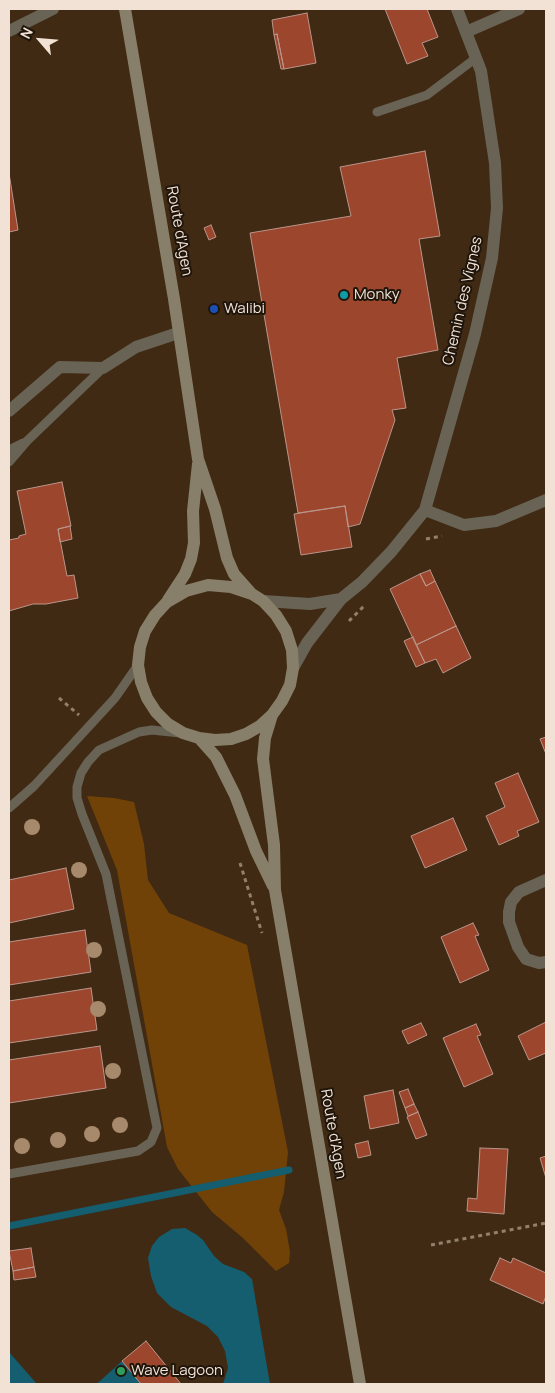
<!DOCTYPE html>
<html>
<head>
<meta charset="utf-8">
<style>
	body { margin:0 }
	#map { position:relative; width:555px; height:1393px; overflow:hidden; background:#402a13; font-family:Manrope,sans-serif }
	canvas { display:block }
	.frame { position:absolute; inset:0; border:10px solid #f1e2d5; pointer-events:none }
	.north { position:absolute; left:15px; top:15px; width:50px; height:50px; -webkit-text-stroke:4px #1f150b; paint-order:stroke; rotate:297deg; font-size:14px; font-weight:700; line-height:20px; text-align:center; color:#f1e2d5 }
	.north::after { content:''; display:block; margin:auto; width:18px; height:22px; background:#f1e2d5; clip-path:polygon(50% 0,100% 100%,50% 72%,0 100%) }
</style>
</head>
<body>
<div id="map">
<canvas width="555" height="1393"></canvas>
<div class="frame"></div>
<div class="north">N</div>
</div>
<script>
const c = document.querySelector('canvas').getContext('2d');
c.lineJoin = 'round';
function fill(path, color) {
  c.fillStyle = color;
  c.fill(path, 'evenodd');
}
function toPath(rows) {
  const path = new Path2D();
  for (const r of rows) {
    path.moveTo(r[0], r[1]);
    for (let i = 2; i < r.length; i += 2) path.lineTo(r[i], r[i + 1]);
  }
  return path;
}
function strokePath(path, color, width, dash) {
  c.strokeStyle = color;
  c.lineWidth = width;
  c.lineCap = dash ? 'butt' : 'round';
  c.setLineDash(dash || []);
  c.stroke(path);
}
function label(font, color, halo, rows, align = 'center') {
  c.font = font + ' Manrope,sans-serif';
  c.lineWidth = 4;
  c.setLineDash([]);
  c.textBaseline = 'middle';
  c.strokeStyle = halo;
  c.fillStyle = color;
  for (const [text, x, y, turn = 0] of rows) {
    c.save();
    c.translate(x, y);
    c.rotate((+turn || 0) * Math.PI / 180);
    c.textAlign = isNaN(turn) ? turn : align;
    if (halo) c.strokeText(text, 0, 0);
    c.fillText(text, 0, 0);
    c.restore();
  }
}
const green = toPath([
	[87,796,114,798,134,802,144,844,148,880,169,913,247,945,288,1152,284,1192,279,1210,286,1229,290,1252,289,1263,276,1271,243,1238,212,1212,178,1169,167,1147,117,870]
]);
const water = toPath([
	[185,1228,197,1235,203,1240,214,1256,223,1264,244,1272,252,1279,270,1384,223,1384,228,1368,225,1351,218,1337,207,1326,171,1307,157,1293,151,1276,148,1258,152,1246,159,1237,172,1229],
	[9,1352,37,1384,9,1384],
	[122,1361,141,1384,96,1384,100,1381]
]);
const stream = toPath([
	[9,1226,289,1170]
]);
const building = toPath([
	[385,9,427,9,438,37,422,43,428,56,407,64,385,9],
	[307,13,316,63,284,69,277,34,274,35,272,20,307,13],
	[277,34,284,69,281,69,274,35,277,34],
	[425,151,440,236,419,239,438,350,397,358,406,408,392,410,395,420,360,524,348,527,345,506,298,513,250,233,351,216,340,167,425,151],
	[9,173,18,230,9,232,9,173],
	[211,225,216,237,209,240,204,228,211,225],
	[62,482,71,526,58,529,67,576,74,575,78,598,46,604,33,604,9,611,9,540,19,538,19,536,26,534,17,491,62,482],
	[345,506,352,547,301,555,294,514,345,506],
	[70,526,72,539,60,542,58,529,70,526],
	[430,570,435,581,426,586,420,574,430,570],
	[420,574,426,586,435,581,456,626,416,645,390,589,420,574],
	[456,626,471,658,443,673,436,659,425,663,416,645,456,626],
	[413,637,425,663,416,667,404,641,413,637],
	[546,737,546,754,540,739,546,737],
	[518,773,539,822,517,831,519,836,499,845,486,816,505,807,495,783,518,773],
	[453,818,467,850,425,868,411,836,453,818],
	[66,868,74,909,9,923,9,880,66,868],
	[473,923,479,935,475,936,489,970,460,983,441,937,473,923],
	[85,930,91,972,9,985,9,942,85,930],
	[91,988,97,1030,9,1043,9,1001,91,988],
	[546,1022,546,1053,529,1060,518,1036,546,1022],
	[421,1023,427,1035,408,1044,402,1031,421,1023],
	[476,1024,481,1035,477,1036,493,1074,464,1087,443,1038,476,1024],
	[100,1046,106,1088,9,1103,9,1060,100,1046],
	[408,1089,414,1104,405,1108,399,1092,408,1089],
	[393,1090,399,1123,370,1129,364,1096,393,1090],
	[414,1104,418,1112,408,1116,405,1108,414,1104],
	[418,1112,427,1135,416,1139,407,1117,418,1112],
	[368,1141,371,1155,358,1158,355,1144,368,1141],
	[480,1148,508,1149,504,1214,467,1211,468,1198,477,1199,480,1148],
	[546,1156,546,1178,540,1158,546,1156],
	[31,1248,34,1267,13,1271,9,1251,31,1248],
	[500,1258,511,1263,513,1258,546,1273,546,1296,543,1304,490,1280,500,1258],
	[34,1267,36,1277,14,1280,13,1271,34,1267],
	[146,1341,181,1384,141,1384,122,1361,146,1341]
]);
const path = toPath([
	[426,539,442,536],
	[349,621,364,606],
	[59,698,79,715],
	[240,863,262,933],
	[431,1245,546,1223]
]);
const service = toPath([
	[377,112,427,95,476,58],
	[9,450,23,443],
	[9,462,27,441,103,368],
	[9,808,34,786,115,698,138,665],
	[9,1174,138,1151,151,1142,157,1128,106,874,82,814,77,798,77,787,81,773,88,762,99,750,139,732,152,730,180,733]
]);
const minor = toPath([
	[9,31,53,9],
	[466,32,519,9],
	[9,411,60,367,103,368,136,347,178,333],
	[425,510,475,334,492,258,497,208,495,163,481,71,457,9],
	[263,601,310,604,341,599],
	[293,668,307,643,341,599,362,582,391,552,425,510,464,525,496,521,546,500],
	[546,880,519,892,511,902,509,912,509,922,518,947,526,959,539,963,546,962]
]);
const secondary = toPath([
	[125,9,174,299,198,459,215,509,227,558,234,574,250,592],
	[168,600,185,574,191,559,194,543,193,511,198,464],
	[272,715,265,738,263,759,274,845,275,890,360,1384],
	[199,738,215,740,231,739,246,734,260,726,272,715,282,701,290,685,293,668,292,650,286,631,276,615,263,601,252,594,231,587,208,585,186,591,167,602,155,615,145,631,140,647,138,665,141,682,147,698,156,712,168,724,183,733,199,738,216,757,235,795,256,851,273,886]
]);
const trees = [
	[32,827],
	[79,870],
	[94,950],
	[98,1009],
	[113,1071],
	[120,1125],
	[92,1134],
	[58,1140],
	[22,1146]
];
const markers = [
	[344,295,5,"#0f9aa8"],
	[214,309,5,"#1a4fb4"],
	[121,1371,5,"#2e9e5b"]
];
const streetNames = [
	["Route d'Agen",179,231,80],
	["Chemin des Vignes",463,301,-77],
	["Route d'Agen",333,1134,80]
];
const poiNames = [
	["Monky",354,295],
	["Walibi",224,309],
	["Wave Lagoon",131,1371]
];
fill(green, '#704207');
fill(water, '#145e6f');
strokePath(stream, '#145e6f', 7);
fill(building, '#9d462e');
strokePath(building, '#ba958a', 1);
strokePath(path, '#92806d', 3, [4, 4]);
strokePath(service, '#686355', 9);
strokePath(minor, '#686355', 12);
strokePath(secondary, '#877f6a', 12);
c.fillStyle = '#a7896c';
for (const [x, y] of trees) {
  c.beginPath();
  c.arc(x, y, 8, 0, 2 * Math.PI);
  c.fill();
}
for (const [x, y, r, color] of markers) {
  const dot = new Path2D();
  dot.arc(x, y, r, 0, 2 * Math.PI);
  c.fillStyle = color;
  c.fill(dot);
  strokePath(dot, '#1f150b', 2);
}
label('15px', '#f1e2d5', '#1f150b', streetNames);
label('15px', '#f1e2d5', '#1f150b', poiNames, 'left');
</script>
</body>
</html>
